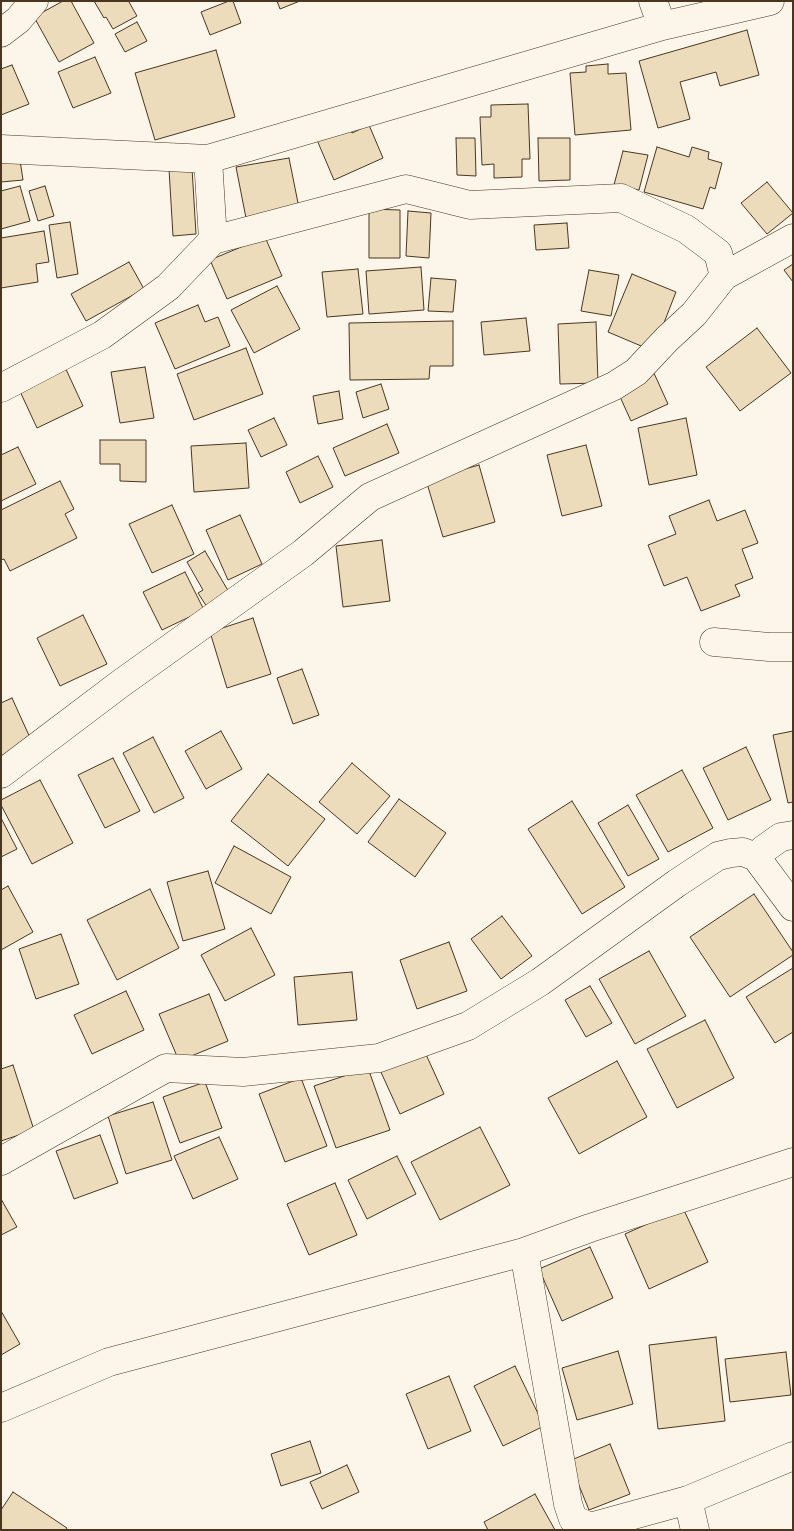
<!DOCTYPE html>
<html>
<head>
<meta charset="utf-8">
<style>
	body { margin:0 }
	#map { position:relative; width:794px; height:1531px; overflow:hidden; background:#fbf6e9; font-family:"Asap Condensed",sans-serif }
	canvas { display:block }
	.frame { position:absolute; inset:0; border:2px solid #4a3520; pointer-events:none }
</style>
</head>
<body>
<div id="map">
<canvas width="794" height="1531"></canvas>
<div class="frame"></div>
</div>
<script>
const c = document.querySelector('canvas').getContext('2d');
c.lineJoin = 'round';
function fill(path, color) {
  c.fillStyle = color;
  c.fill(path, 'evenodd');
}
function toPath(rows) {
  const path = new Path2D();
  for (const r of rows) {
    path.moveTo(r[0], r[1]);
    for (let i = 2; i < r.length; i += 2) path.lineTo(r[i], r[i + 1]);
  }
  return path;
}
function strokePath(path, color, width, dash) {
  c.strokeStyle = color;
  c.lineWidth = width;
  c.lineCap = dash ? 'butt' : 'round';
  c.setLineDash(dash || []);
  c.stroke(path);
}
const building = toPath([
	[63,1,71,1,94,43,59,62,34,17,63,1],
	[94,1,130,1,129,2,137,16,113,29,106,17,104,18,94,1],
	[229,1,233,1,241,23,210,35,201,12,229,1],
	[277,1,300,1,280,9,277,1],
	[137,22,147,41,125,52,115,34,137,22],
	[747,30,759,75,720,86,716,72,680,82,690,119,658,128,639,61,747,30],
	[216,50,235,117,155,140,135,73,216,50],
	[95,57,111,93,73,108,58,72,95,57],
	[608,64,608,74,626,73,631,130,575,135,570,73,586,72,586,66,608,64],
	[12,65,29,104,1,115,1,69,12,65],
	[528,104,530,159,522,159,522,177,494,178,494,164,482,165,480,117,491,117,491,105,528,104],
	[349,125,352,133,369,125,383,158,334,180,317,140,349,125],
	[456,138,475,138,476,176,457,175,456,138],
	[538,138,570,138,570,180,539,181,538,138],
	[657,147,689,157,692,147,709,152,708,159,722,163,715,189,710,187,703,209,644,192,657,147],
	[623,151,648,155,639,190,614,185,623,151],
	[289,158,299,208,246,218,236,167,289,158],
	[20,160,23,180,1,182,1,163,20,160],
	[192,168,196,234,173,236,169,169,192,168],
	[767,182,793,213,767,234,741,203,767,182],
	[20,186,30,221,1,229,1,191,20,186],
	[45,186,54,216,38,221,29,191,45,186],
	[369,209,400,210,400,258,369,258,369,209],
	[408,211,431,213,429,258,406,256,408,211],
	[70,222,78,274,57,278,49,225,70,222],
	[567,223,569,248,536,250,534,225,567,223],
	[44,231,49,262,36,264,38,282,1,288,1,238,44,231],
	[265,237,282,276,227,299,210,260,265,237],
	[129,262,144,289,86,321,71,294,129,262],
	[793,264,793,282,784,270,793,264],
	[421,267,424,310,369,314,366,271,421,267],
	[358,269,363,314,327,317,322,272,358,269],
	[589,270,619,275,611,316,581,311,589,270],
	[632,274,676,292,653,351,608,332,632,274],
	[431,278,456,280,453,312,428,311,431,278],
	[277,286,300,329,254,353,231,310,277,286],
	[198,305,205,322,218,317,230,346,175,369,155,323,198,305],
	[526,318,530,351,484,355,481,322,526,318],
	[453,321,453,366,430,366,429,379,350,380,349,323,453,321],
	[596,322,598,383,560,384,558,324,596,322],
	[757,328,791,373,740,411,706,367,757,328],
	[246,348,263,394,194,420,177,374,246,348],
	[64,365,83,406,37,428,18,387,64,365],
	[145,367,154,418,120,423,111,372,145,367],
	[653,371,668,404,631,421,616,388,653,371],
	[381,384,389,409,363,418,356,392,381,384],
	[339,391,343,419,318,424,313,396,339,391],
	[274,418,287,445,261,457,248,430,274,418],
	[686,418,697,475,649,485,638,428,686,418],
	[387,424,399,453,345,476,333,448,387,424],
	[100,440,146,440,146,482,120,481,120,464,100,464,100,440],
	[246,443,249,488,194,492,191,446,246,443],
	[586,445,602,506,562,516,547,455,586,445],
	[18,447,36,484,1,501,1,455,18,447],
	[318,456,333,487,300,503,286,472,318,456],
	[479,465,495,522,443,537,426,480,479,465],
	[60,481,74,509,65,514,77,538,10,571,4,559,1,560,1,510,60,481],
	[709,500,717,521,745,510,758,543,742,549,753,578,735,585,740,596,701,611,687,577,664,586,648,545,676,534,669,516,709,500],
	[172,505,194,554,152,573,129,524,172,505],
	[240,515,262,564,228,580,206,530,240,515],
	[382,540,390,601,343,607,336,546,382,540],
	[205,551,230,594,207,607,198,593,203,590,187,562,205,551],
	[185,572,204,610,162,630,143,592,185,572],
	[83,615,107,664,60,686,37,638,83,615],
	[253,618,271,674,227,688,210,632,253,618],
	[302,669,319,715,293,724,277,678,302,669],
	[12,698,32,742,1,756,1,703,12,698],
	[221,731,242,769,206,789,185,751,221,731],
	[793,731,793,802,788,803,773,735,793,731],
	[153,737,184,798,154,813,123,753,153,737],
	[746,747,771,800,728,820,703,768,746,747],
	[113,758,140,811,105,828,78,775,113,758],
	[352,763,390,796,357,834,319,802,352,763],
	[682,770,713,828,668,852,636,795,682,770],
	[268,774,325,819,288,866,231,821,268,774],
	[40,780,73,843,32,864,1,805,1,800,40,780],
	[399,799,446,833,415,877,368,842,399,799],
	[572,801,625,887,582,914,528,829,572,801],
	[628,805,659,859,628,876,598,823,628,805],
	[1,818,17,849,1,857,1,818],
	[234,846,291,877,271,914,215,883,234,846],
	[208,871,225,929,183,941,167,882,208,871],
	[8,886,33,932,1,950,1,890,8,886],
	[150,889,179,948,117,980,87,920,150,889],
	[754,894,793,952,793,955,730,997,690,937,754,894],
	[502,916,532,956,501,979,471,939,502,916],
	[251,928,275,975,225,1001,201,955,251,928],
	[61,934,79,984,36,999,19,949,61,934],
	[449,942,467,991,417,1009,400,960,449,942],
	[649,951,686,1016,635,1044,599,979,649,951],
	[793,968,793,1032,775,1043,746,997,793,968],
	[352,972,357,1020,298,1025,294,977,352,972],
	[590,986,612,1023,586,1037,565,1000,590,986],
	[126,991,144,1030,92,1054,74,1015,126,991],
	[209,994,228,1041,179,1061,159,1014,209,994],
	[705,1020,734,1078,677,1108,647,1049,705,1020],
	[424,1050,444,1094,400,1114,380,1070,424,1050],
	[617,1061,647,1117,579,1154,548,1098,617,1061],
	[13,1065,34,1130,1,1141,1,1069,13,1065],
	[368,1068,390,1130,336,1148,314,1086,368,1068],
	[301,1078,327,1146,285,1162,259,1094,301,1078],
	[205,1082,222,1128,180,1143,163,1097,205,1082],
	[153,1102,172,1160,126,1174,108,1116,153,1102],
	[480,1127,510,1185,440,1220,411,1162,480,1127],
	[100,1135,118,1183,74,1199,56,1151,100,1135],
	[219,1137,238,1179,193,1199,174,1156,219,1137],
	[397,1156,416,1194,367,1219,348,1180,397,1156],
	[335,1183,357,1235,309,1255,287,1204,335,1183],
	[1,1199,17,1227,1,1235,1,1199],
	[683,1208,708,1262,649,1289,625,1234,683,1208],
	[590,1247,613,1298,562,1321,539,1269,590,1247],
	[1,1311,20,1344,1,1355,1,1311],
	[716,1337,725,1421,658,1429,649,1345,716,1337],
	[618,1351,633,1404,577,1420,562,1368,618,1351],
	[786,1352,791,1395,730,1402,725,1359,786,1352],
	[515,1366,544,1426,503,1446,474,1386,515,1366],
	[449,1376,471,1431,428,1449,406,1394,449,1376],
	[310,1441,321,1473,281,1486,271,1454,310,1441],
	[610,1444,630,1494,589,1510,569,1461,610,1444],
	[347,1465,359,1492,322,1509,310,1482,347,1465],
	[13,1492,67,1528,66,1530,1,1530,1,1510,13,1492],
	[535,1494,555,1530,488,1530,484,1522,535,1494]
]);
const minor = toPath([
	[653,1,662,26],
	[1,33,18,20,34,1],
	[1,149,208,159,662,26,770,1],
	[213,240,406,189,470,205,621,198,686,229,718,253,724,276],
	[1,388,102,335,168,287,213,240,208,159],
	[714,642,769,647,793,647],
	[1,774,120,684,303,553,370,497,614,386,636,372,667,339,694,314,724,276,793,238],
	[756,857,764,849,781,837,793,835],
	[1,1161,166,1068,243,1072,379,1058,468,1026,540,982,677,883,718,856,731,853,743,852,756,857,793,907],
	[524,1252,568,1504,573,1519,590,1527,688,1500,793,1456],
	[1,1408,109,1362,524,1252,590,1228,793,1162],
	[688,1500,695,1530]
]);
fill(building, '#ecdcbc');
strokePath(building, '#4a3520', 1);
strokePath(minor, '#4a3520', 29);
strokePath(minor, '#fbf6e9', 28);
</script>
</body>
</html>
